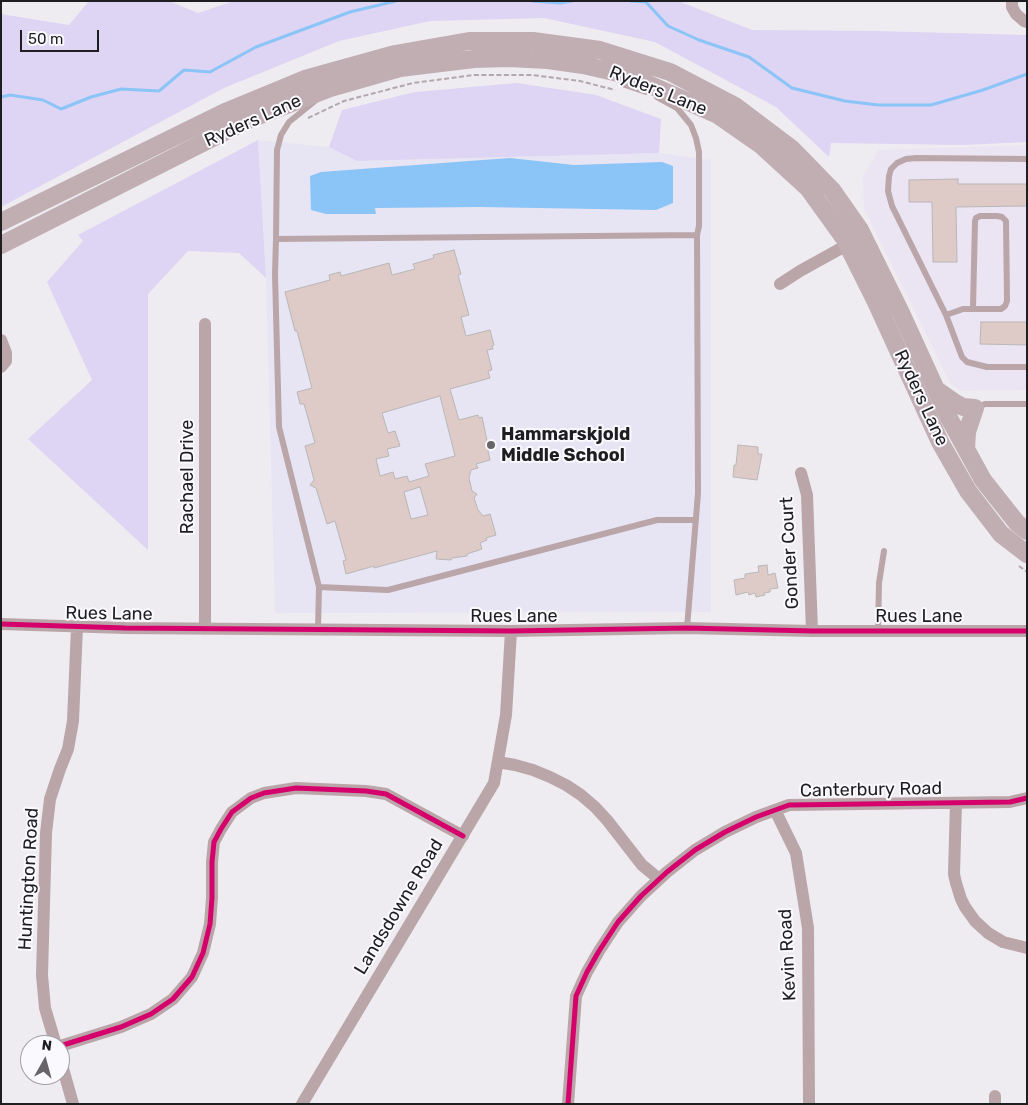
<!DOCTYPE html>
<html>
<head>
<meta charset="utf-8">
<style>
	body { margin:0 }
	#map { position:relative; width:1028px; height:1105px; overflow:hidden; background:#eeecf1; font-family:Rubik,sans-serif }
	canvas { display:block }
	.frame { position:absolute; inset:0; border:2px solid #1e1d1f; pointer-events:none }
	.north { position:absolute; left:20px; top:1035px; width:50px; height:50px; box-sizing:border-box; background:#faf9fe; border:1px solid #a2a1a5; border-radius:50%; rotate:7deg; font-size:14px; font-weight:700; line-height:20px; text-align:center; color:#1e1d1f }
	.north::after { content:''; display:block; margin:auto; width:18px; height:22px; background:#676568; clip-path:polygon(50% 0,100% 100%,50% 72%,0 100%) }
	.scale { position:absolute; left:20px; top:30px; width:79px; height:22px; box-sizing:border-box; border:2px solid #1e1d1f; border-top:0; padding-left:6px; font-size:15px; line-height:18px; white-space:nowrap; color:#1e1d1f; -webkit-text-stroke:4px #faf9fe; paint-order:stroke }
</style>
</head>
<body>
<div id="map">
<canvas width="1028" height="1105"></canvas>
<div class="frame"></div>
<div class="north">N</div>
<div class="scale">50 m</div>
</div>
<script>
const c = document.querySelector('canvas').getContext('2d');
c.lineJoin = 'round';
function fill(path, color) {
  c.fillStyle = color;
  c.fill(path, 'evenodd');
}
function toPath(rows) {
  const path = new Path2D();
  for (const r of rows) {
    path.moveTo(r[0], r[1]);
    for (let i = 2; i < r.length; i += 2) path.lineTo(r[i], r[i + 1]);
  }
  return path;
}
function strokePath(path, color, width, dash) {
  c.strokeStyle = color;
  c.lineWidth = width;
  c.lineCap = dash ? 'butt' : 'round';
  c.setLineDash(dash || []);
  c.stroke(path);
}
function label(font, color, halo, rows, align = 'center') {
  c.font = font + ' Rubik,sans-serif';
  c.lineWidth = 4;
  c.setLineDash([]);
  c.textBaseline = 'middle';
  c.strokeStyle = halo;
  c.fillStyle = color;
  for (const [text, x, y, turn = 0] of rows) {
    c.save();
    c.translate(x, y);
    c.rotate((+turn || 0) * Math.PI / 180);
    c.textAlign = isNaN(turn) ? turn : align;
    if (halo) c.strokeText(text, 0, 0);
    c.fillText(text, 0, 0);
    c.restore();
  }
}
const commercial = toPath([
	[1027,145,1027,390,961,391,951,384,864,209,863,176,879,150]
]);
const education = toPath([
	[258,140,329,147,357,161,659,153,711,160,711,612,275,613,266,278]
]);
const green = toPath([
	[89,1,169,1,198,13,234,1,678,1,752,30,875,31,1027,35,1027,142,963,145,831,143,829,157,776,107,655,42,544,18,430,21,339,41,224,88,1,207,1,14,69,25],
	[517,83,596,95,661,119,659,153,357,161,329,147,342,110,415,92],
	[258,140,266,278,239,253,188,251,148,294,148,550,28,439,92,380,47,282,83,241,78,235]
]);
const water = toPath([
	[510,158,574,165,662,162,673,166,673,203,656,210,479,207,375,208,376,214,326,214,311,210,310,176,321,172]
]);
const stream = toPath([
	[532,1,560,3,572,1],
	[631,1,646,2,668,26,699,40,749,57,792,88,845,101,878,105,931,105,983,90,1027,74],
	[1,97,10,95,43,100,61,109,91,97,121,89,159,91,184,70,210,72,256,47,350,12,396,1]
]);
const building = toPath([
	[958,179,958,184,1027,184,1027,206,956,207,957,262,933,262,932,202,909,202,909,180,958,179],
	[454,250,461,274,458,275,469,315,461,317,466,336,490,330,494,345,492,346,493,349,487,350,492,370,488,371,490,378,450,389,459,420,478,415,479,418,482,417,488,445,487,446,490,460,476,464,478,468,471,470,469,478,472,491,477,494,474,498,478,510,483,516,490,514,496,535,486,538,487,540,480,543,482,549,467,554,467,556,452,558,451,560,436,559,437,551,374,568,374,566,346,574,343,561,346,560,335,521,327,524,316,488,310,485,314,480,305,446,315,443,304,404,300,404,297,392,312,388,297,331,295,331,285,292,330,280,329,275,340,272,341,276,389,263,392,275,415,269,413,264,434,258,433,255,454,250],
	[440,396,455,456,425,464,429,476,409,482,407,476,395,479,393,472,380,476,376,459,389,456,387,449,400,446,395,431,388,433,382,413,440,396],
	[420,487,428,515,411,519,404,492,420,487],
	[981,322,1027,322,1027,345,980,344,981,322],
	[738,445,758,447,758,454,762,454,757,480,733,477,734,465,736,465,738,445],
	[767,565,768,575,775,573,778,588,770,589,770,592,764,593,765,595,756,597,755,593,749,595,748,592,736,595,734,580,745,578,745,574,759,572,758,566,767,565]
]);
const path = toPath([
	[308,118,344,101,413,83,474,75,532,75,580,81,615,90],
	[1019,566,1027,572]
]);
const lane = toPath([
	[622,84,646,92],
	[657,97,677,108,691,125,696,138,699,152,699,226,697,235],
	[1027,159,916,158,906,159,897,163,891,169,889,176,888,191,892,206,946,315,962,357,967,362,987,367,1027,367],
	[276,239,277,150,281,135,289,122,315,101],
	[946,315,963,309,1001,309,1005,306,1007,301,1006,221,1002,217,997,216,980,216,976,218,975,221,973,308],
	[976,408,985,404,1027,404],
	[319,587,388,590,657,520,696,520],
	[318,630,319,587,279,427,275,274,276,239,697,235,698,493,687,628],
	[878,631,879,583,884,551]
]);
const street = toPath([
	[1012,1,1012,7,1016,14,1024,21,1027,22],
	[780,284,800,271,847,245],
	[1,340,6,353,6,361,1,367],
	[801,473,807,495,812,631],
	[1,624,125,628,511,631,687,628,812,631,1027,631],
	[205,629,205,324],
	[498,762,515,765,533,770,550,777,566,785,581,795,595,807,607,820,642,865,659,879],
	[956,803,954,874,956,883,961,899,965,907,975,921,988,933,1003,942,1027,948],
	[775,810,796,853,808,928,809,1104],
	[56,1045,45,1008,42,975,46,833,50,799,60,769,68,749,73,721,77,627],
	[60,1046,121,1027,151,1014,173,999,192,977,203,953,210,924,212,898,212,862,214,842,221,829,232,812,251,798,264,793,296,788,366,791,386,794,463,836],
	[60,1058,73,1104],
	[302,1104,494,783,506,715,511,631],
	[568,1104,576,996,587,972,599,951,618,922,641,896,667,872,695,850,725,832,756,817,789,805,1010,802,1027,798],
	[995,1104,995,1096]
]);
const secondary = toPath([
	[1,222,225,112,305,79,395,54,469,41,533,41,600,50,670,72,735,106,792,149,832,190,860,230,901,313,949,418,983,480,1017,523,1027,531],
	[1,245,250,119,330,88,400,68,474,59,509,58,548,60,583,65,614,72,639,80,718,115,761,145,808,188,844,238,876,302,940,442,968,491,1001,534,1027,554],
	[937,390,954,402,963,407,975,408,967,432,966,449]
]);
const cycleway = toPath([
	[1,624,125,628,511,631,687,628,812,631,1027,631],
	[60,1046,121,1027,151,1014,173,999,192,977,203,953,210,924,212,898,212,862,214,842,221,829,232,812,251,798,264,793,296,788,366,791,386,794,463,836],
	[568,1104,576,996,587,972,599,951,618,922,641,896,667,872,695,850,725,832,756,817,789,805,1010,802,1027,798]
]);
const markers = [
	[491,445,5,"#676568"]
];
const streetNames = [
	["Ryders Lane",658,91,22],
	["Ryders Lane",253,121,-24],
	["Ryders Lane",921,398,65],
	["Rachael Drive",188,477,-90],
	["Gonder Court",790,553,-93],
	["Rues Lane",109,614,1],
	["Rues Lane",514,617],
	["Rues Lane",919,617],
	["Canterbury Road",871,790,-1],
	["Huntington Road",29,879,-87],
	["Landsdowne Road",399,907,-59],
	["Kevin Road",788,955,-93]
];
const poiNames = [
	["Hammarskjold",501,435],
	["Middle School",501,456]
];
fill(commercial, '#ebe4f2');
fill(education, '#e7e5f4');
fill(green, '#ded4f3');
fill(water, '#8bc4f6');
strokePath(stream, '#8bc4f6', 3);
fill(building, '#decac6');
strokePath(building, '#b9b7b8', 1);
strokePath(path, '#b3a7aa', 2, [5, 2.5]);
strokePath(lane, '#baa5a9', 6);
strokePath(street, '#baa5a9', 12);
strokePath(secondary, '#c0aeb3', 18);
strokePath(cycleway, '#d6006c', 5);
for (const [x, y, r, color] of markers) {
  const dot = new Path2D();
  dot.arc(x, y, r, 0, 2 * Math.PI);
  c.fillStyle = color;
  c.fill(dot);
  strokePath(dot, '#faf9fe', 2);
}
label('18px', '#1e1d1f', '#faf9fe', streetNames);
label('bold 18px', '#1e1d1f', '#faf9fe', poiNames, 'left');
</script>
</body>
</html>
